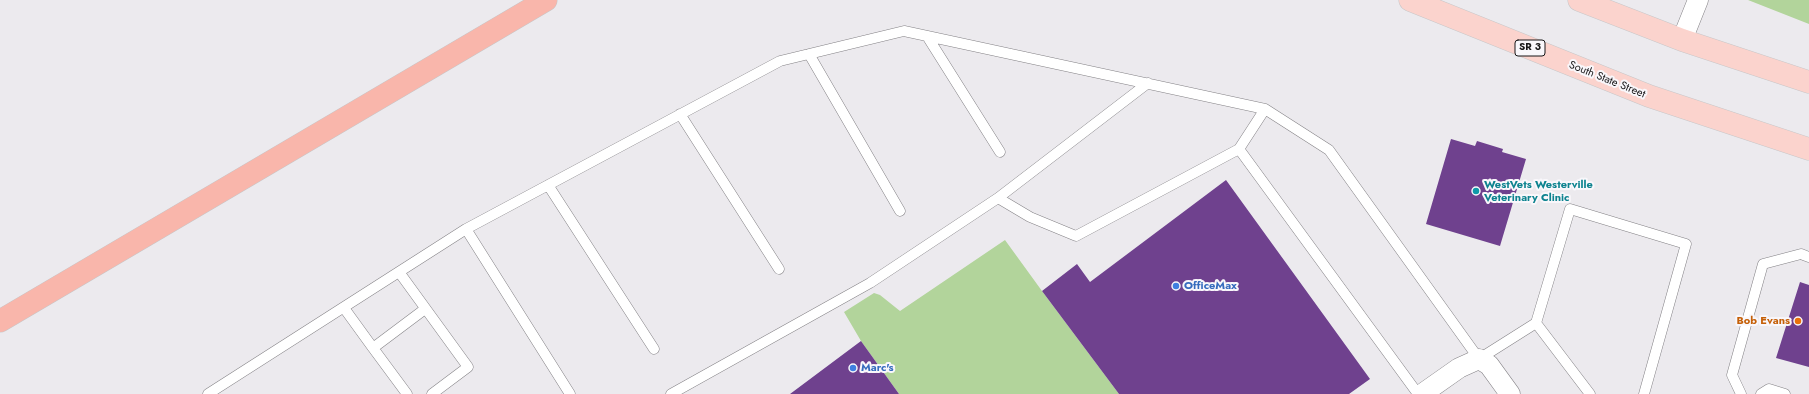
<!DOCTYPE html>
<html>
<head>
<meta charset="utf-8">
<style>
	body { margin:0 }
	canvas { display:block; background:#eceaee }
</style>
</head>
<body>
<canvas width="1809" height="394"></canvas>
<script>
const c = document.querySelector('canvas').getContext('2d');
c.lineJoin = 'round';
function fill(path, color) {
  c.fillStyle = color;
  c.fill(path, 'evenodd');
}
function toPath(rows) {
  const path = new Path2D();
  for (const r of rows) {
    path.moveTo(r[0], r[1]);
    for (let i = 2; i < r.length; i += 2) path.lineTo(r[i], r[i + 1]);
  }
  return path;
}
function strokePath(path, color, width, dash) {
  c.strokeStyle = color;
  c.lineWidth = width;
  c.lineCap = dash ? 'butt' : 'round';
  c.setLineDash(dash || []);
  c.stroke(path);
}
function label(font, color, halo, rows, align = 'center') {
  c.font = font + ' Jost,sans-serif';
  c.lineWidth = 4;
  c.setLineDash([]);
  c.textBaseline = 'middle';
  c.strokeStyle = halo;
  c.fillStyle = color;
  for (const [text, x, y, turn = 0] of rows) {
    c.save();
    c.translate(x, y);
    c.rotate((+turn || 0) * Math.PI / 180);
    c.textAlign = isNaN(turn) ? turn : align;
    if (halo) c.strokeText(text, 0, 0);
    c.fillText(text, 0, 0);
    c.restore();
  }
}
const green = toPath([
	[1748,0,1809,0,1809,24],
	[1005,240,1042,291,1119,394,899,394,861,341,844,312,874,293,880,295,900,311]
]);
const building = toPath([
	[1451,139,1475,146,1477,141,1503,149,1502,152,1526,159,1500,246,1426,224],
	[1226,180,1370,379,1349,394,1119,394,1042,291,1077,264,1090,282],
	[1800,282,1809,285,1809,367,1776,358],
	[861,341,899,394,790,394]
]);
const service = toPath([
	[927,36,1000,152],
	[809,54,900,211],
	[1265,109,1239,149,1418,394],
	[680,114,779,269],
	[548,185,654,349],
	[998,198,1148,83],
	[466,229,570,394],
	[399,272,468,367,432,394],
	[344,308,373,348,425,309],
	[373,348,407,394],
	[208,394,466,229,780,61,904,31,1265,109,1329,150,1479,359,1536,323],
	[671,394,870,283,998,198,1030,217,1076,236,1239,149],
	[1590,394,1536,323,1570,209,1686,244,1644,394],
	[1741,394,1732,375,1763,264,1801,254,1809,257],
	[1761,394,1769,389,1785,394]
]);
const minor = toPath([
	[1682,40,1698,0],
	[1422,394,1459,368,1479,359,1489,365,1510,394]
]);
const primary = toPath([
	[1410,0,1649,96,1809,149],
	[1579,0,1682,40,1809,82]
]);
const motorway = toPath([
	[0,321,546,0]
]);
const markers = [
	[1476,191,4,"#0f9aa8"],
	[1176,286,4,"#3f7fe0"],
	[1798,321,4,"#e8710a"],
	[853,368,4,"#3f7fe0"]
];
const shields = [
	[1530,48,30]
];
const shieldNames = [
	["SR 3",1530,48]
];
const streetNames = [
	["South State Street",1607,80,22]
];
const cultureNames = [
	["WestVets Westerville",1484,185],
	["Veterinary Clinic",1484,198]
];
const shopNames = [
	["OfficeMax",1184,286],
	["Marc's",861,368]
];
const foodNames = [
	["Bob Evans",1790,321]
];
fill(green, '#b2d49b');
fill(building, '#6f418e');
strokePath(service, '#848286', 11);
strokePath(minor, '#848286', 21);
strokePath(primary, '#c8c7c8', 23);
strokePath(motorway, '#c8c7c8', 23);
strokePath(service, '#fff', 10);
strokePath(minor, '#fff', 20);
strokePath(primary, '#fbd3cd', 22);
strokePath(motorway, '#f9b6ab', 22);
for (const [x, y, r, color] of markers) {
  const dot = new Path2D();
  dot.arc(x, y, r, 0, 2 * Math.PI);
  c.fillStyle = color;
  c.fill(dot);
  strokePath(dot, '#f9f7fb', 1.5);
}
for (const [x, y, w] of shields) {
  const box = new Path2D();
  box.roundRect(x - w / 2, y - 8, w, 16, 3);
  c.fillStyle = '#f9f7fb';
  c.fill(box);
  strokePath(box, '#181718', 1);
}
label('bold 10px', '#181718', null, shieldNames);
label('11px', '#181718', '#f9f7fb', streetNames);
label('bold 11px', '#0d838f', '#f9f7fb', cultureNames, 'left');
label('bold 11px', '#366cbe', '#f9f7fb', shopNames, 'left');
label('bold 11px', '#c56008', '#f9f7fb', foodNames, 'right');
</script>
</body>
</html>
